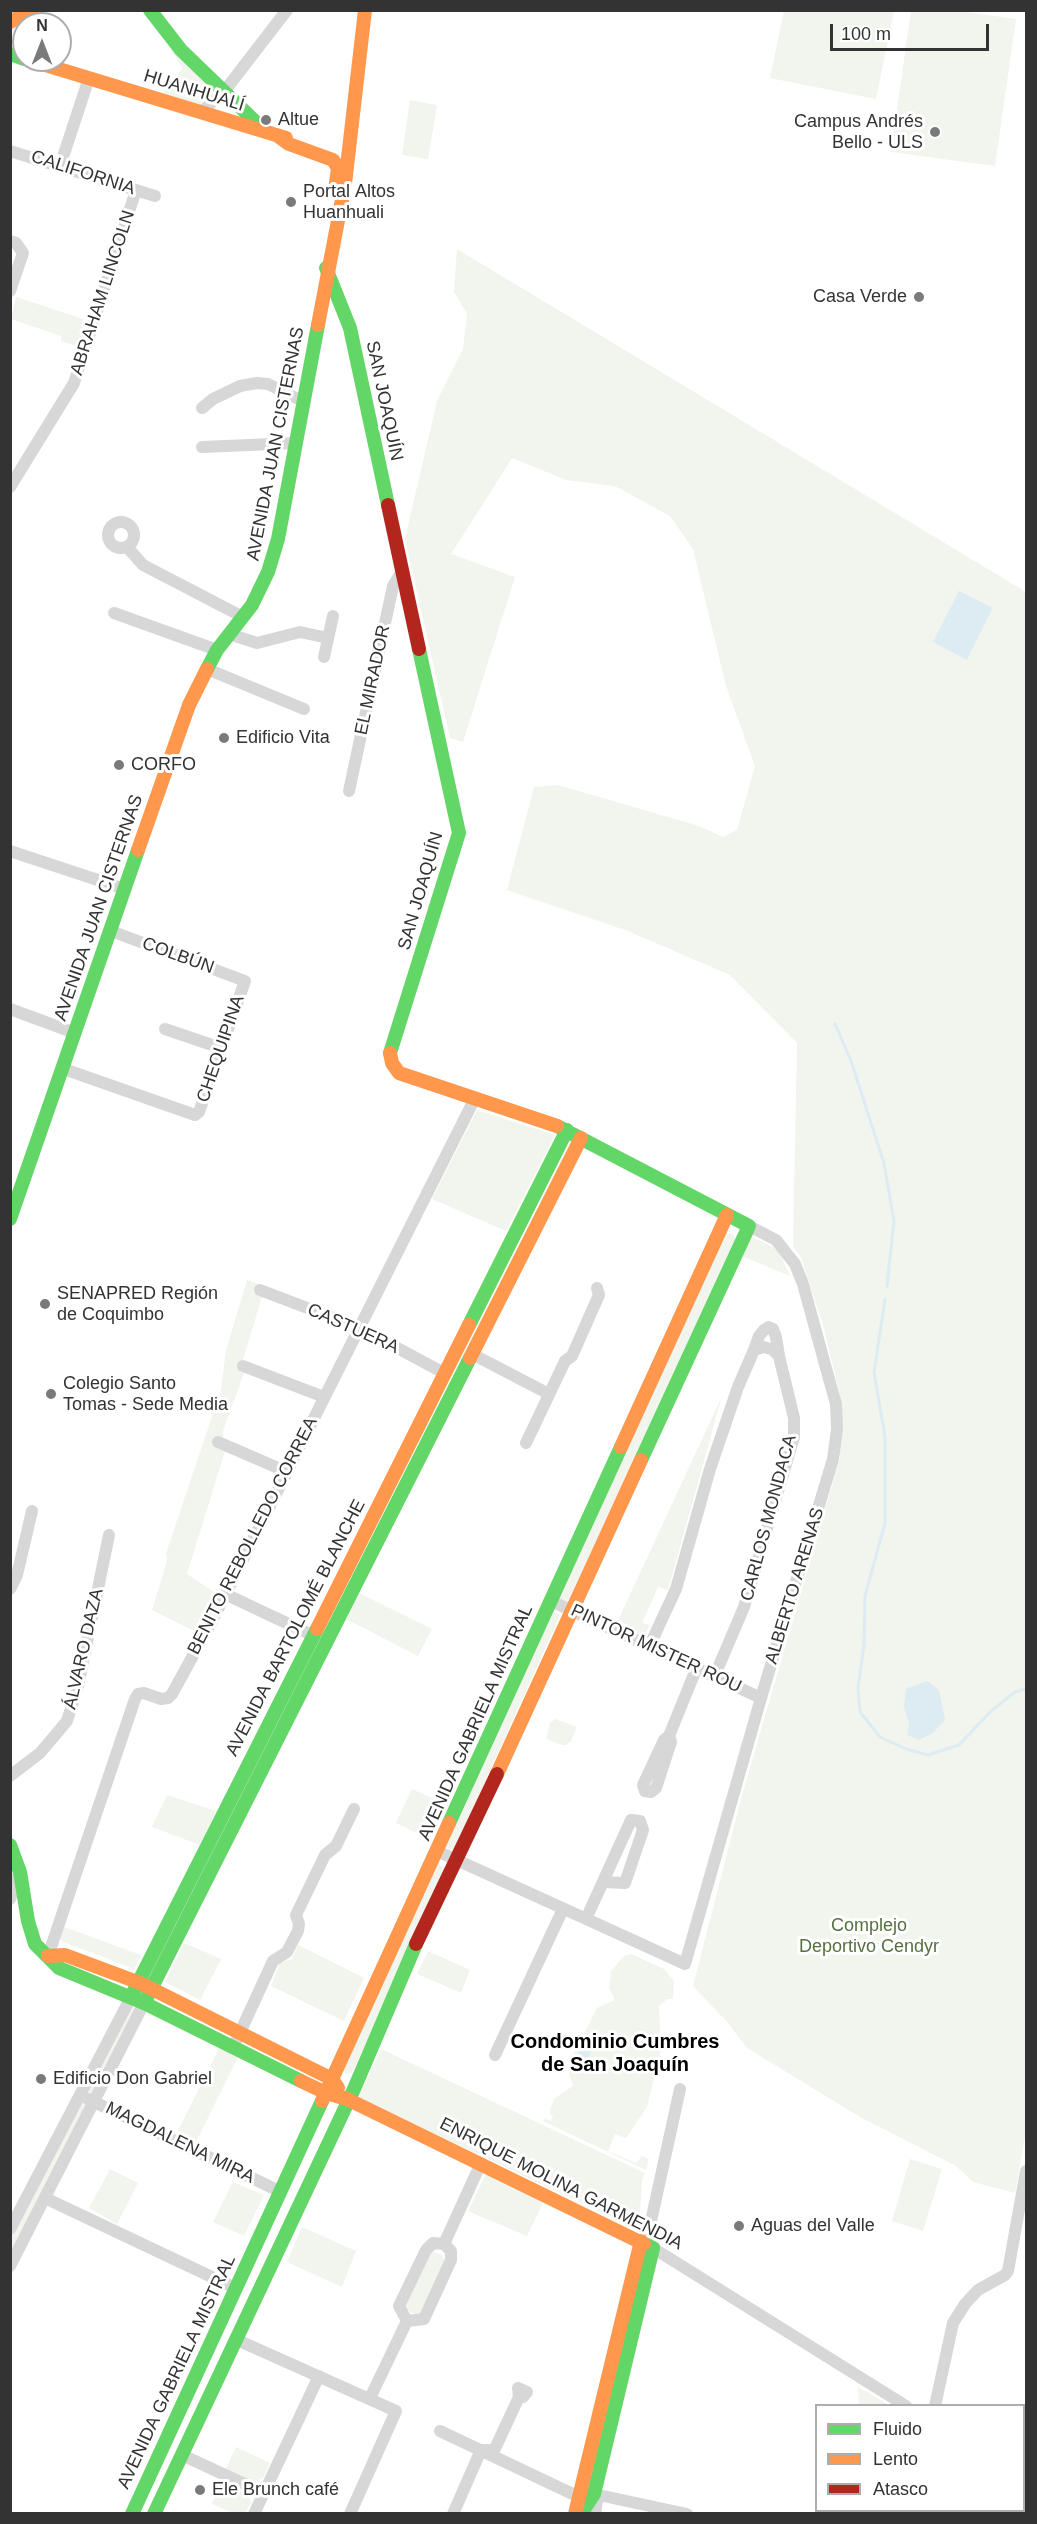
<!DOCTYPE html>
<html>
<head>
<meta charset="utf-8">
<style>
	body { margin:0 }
	#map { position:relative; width:1037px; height:2524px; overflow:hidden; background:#fff; font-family:Helvetica,sans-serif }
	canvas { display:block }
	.frame { position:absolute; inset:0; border:12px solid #333; pointer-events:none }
	.legend { position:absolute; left:815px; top:2404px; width:210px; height:108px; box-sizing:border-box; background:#fff; border:2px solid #adadad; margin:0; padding:8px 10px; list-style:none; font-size:18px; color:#333 }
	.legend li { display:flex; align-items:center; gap:12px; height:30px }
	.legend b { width:30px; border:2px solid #adadad }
	.north { position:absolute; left:12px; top:12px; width:60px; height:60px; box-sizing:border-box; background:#fff; border:2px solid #adadad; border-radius:50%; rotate:0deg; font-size:16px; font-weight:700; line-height:24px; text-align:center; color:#333 }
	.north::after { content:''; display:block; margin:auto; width:21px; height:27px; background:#7a7a7a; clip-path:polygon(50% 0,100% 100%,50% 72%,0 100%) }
	.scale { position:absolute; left:830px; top:24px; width:159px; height:27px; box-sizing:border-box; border:3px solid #333; border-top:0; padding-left:8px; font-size:18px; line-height:21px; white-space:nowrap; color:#333; -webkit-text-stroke:4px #fff; paint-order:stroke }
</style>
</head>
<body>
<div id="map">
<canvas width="1037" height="2524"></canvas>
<div class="frame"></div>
<ul class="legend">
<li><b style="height:8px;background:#63d668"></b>Fluido</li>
<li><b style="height:8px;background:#ff974d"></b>Lento</li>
<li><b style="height:8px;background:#b3261e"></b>Atasco</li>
</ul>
<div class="north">N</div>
<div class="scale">100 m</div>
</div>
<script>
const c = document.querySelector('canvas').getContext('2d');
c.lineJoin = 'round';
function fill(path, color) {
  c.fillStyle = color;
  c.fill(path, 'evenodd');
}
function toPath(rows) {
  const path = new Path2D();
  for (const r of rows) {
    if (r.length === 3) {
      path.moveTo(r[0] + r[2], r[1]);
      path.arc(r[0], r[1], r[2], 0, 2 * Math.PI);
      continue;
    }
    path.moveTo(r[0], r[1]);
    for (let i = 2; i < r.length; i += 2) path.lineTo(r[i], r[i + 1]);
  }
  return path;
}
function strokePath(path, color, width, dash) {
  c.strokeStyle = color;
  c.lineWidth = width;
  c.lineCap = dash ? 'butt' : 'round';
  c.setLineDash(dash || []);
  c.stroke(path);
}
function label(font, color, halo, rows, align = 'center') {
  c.font = font + ' Helvetica,sans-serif';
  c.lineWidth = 6;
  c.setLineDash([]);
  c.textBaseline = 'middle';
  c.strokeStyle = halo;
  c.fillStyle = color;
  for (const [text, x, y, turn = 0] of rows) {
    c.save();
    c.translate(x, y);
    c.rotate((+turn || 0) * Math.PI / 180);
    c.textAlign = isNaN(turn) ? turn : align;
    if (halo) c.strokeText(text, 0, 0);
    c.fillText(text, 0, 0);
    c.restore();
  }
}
const green = toPath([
	[784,11,894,11,876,99,770,78],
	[911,11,959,11,1016,19,995,166,891,152],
	[170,49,216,93,198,105,163,93,183,68],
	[410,100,437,105,428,159,402,155],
	[457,249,1026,592,1026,2131,1015,2193,973,2182,956,2166,860,2117,747,2048,727,2022,693,1986,741,1799,840,1458,840,1395,824,1329,801,1257,793,1247,797,1043,730,975,628,931,507,890,534,787,558,785,699,826,723,837,737,830,755,766,726,686,693,549,670,516,615,486,566,480,512,458,451,554,515,577,463,742,450,738,405,539,437,401,463,349,467,313,454,292],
	[16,297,89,321,80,347,61,341,61,336,11,319],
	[477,1110,555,1135,506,1231,432,1199],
	[732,1233,736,1239,568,1602,559,1598,726,1234],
	[754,1238,773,1247,780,1254,790,1276,742,1256,749,1240],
	[247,1280,265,1286,240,1370,244,1373,223,1431,225,1451,187,1574,214,1592,194,1631,152,1610,167,1561,166,1553,221,1390,226,1350],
	[722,1396,668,1590,658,1587,642,1623,650,1625,644,1635,639,1636,616,1625],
	[359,1593,432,1629,418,1656,346,1619],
	[552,1611,560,1615,454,1851,445,1847],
	[555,1719,577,1727,571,1741,566,1745,562,1745,546,1739,550,1723],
	[412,1789,445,1804,429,1839,396,1823],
	[167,1795,216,1811,200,1845,152,1827],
	[438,1864,447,1868,352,2073,345,2074,344,2068],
	[64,1927,141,1955,134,1969,61,1941,60,1935],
	[184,1943,221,1959,200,2000,165,1982],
	[298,1945,364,1978,344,2021,271,1986,280,1963,292,1959],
	[428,1951,470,1970,461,1993,417,1974],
	[631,1954,664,1969,674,1981,673,1999,667,1999,659,2006,661,2050,647,2107,626,2138,615,2134,608,2151,636,2163,642,2156,649,2159,646,2170,543,2121,544,2118,551,2121,553,2116,550,2114,550,2109,555,2098,573,2086,568,2070,570,2061,597,2008,615,2000,609,1988,611,1971,624,1956],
	[130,2006,136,2009,11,2255,11,2238],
	[220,2046,239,2055,195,2144,176,2135],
	[381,2049,645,2173,642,2180,639,2230,358,2098],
	[910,2159,942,2169,923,2231,892,2221],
	[110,2169,138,2183,117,2224,89,2208],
	[486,2174,544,2201,527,2236,468,2211],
	[233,2182,264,2195,244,2236,213,2222],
	[302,2227,356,2251,342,2287,287,2262],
	[435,2252,443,2256,445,2263,420,2314,411,2313,405,2304,431,2253],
	[858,2388,867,2392,889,2405,859,2405],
	[236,2447,270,2463,263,2478,253,2483,225,2471],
	[222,2481,247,2492,251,2503,245,2513,233,2513,212,2504]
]);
const water = toPath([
	[959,591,993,608,967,660,933,642],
	[927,1681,939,1690,945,1720,933,1733,919,1740,907,1735,909,1723,904,1707,906,1689],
	[585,2038,594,2043,586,2067,574,2062]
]);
const stream = toPath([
	[835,1024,851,1061,884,1163,894,1221,887,1286],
	[885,1299,874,1373,885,1436,885,1523,865,1596,864,1645,858,1687,860,1712,880,1737,906,1749,928,1755,959,1745,990,1712,1015,1692,1026,1689]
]);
const street = toPath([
	[201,112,223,93,287,10],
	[10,151,155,196],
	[60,166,89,78],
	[10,241,16,243,23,253,10,291],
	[202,408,213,399,240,386,257,383,268,384,304,402],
	[202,447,296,443],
	[10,487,74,383,136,190],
	[121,535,13],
	[127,547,143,565,243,617],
	[114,613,217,650],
	[229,634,257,643,300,632,328,638],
	[324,657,333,616],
	[207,669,304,709],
	[349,791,393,586,402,571],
	[10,851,125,889],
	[10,1009,75,1033],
	[165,1029,221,1048],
	[64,1069,195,1115,199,1112,245,981,111,931],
	[260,1290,360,1328,444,1373],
	[754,1350,759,1336,764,1330,769,1327,773,1329,776,1337,779,1356],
	[472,1354,549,1394],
	[243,1366,324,1397],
	[218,1442,285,1471],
	[526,1443,565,1361,572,1356,599,1295,597,1288],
	[10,1589,17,1575,32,1511],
	[225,1594,314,1636],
	[551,1601,761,1698],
	[650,1645,676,1589,710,1469,738,1387,754,1350,763,1347,772,1349,779,1356,794,1418,794,1437,744,1607,715,1675],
	[669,1736,664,1740,643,1785,645,1791,651,1792,656,1788,671,1742,669,1736,697,1667],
	[10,1776,40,1753,67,1721,78,1686,109,1535],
	[437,1851,685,1964,761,1698,833,1459,837,1429,836,1404,829,1379,803,1284,795,1264,776,1240,749,1226],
	[10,1899,19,1873],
	[586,1919,631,1820,640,1821,643,1830,625,1883,603,1882],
	[48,1956,135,1699,138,1694,144,1693,161,1699,168,1698,172,1694,212,1621,475,1098],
	[237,2039,273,1961,287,1952,298,1931,299,1924,296,1915,325,1855,336,1846,354,1809],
	[495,2055,563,1909],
	[88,2099,281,2192],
	[45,2198,235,2288],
	[10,2229,131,1997],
	[433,2243,444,2244,451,2251,451,2260,424,2319,407,2321,399,2306,426,2250,433,2243],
	[444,2244,481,2163],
	[646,2244,680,2089],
	[653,2248,906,2406],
	[10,2266,144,2003],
	[235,2339,396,2411,350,2514],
	[518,2388,527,2392,523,2397,519,2397,518,2388],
	[370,2398,407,2321],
	[935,2406,953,2323,965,2304,978,2290,1005,2275,1008,2271,1026,2171],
	[440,2431,579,2497,594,2494,687,2514],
	[182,2455,264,2493],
	[492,2455,519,2397],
	[594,2494,597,2501,595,2514],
	[254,2514,319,2376],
	[453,2514,481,2450,489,2450],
	[925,2514,926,2510]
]);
const fast = toPath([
	[150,10,181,50,264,130],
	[10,54,24,59],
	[326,268,350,328,388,505],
	[207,669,217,650,252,605,268,572,278,539,318,325],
	[390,1053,459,833,419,649],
	[557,1126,749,1226,641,1460],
	[10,1219,138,850],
	[469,1325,567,1130],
	[449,1823,621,1447],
	[10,1845,20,1872,28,1921,35,1944,59,1968,144,2003,301,2081],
	[131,1997,317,1629],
	[144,2003,470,1358],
	[132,2514,322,2101],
	[154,2514,354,2089,416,1944],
	[581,2514,594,2494,653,2248,644,2244]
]);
const slow = toPath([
	[10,22,32,10],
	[29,60,286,138],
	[278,136,289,144,333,160,338,168,335,190],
	[318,325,345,184,365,10],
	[138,850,189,705,207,669],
	[390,1053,392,1063,399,1073,557,1126],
	[470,1358,581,1138],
	[621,1447,727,1215],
	[317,1629,469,1325],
	[497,1774,641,1460],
	[48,1956,65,1955,140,1983,332,2079,338,2088],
	[301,2081,326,2093,347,2099,644,2244],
	[322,2101,449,1823],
	[575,2514,641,2241]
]);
const jam = toPath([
	[388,505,419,649],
	[416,1944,497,1774]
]);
const markers = [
	[266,120,6,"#7a7a7a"],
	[935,132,6,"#7a7a7a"],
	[291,202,6,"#7a7a7a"],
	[919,297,6,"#7a7a7a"],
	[224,738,6,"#7a7a7a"],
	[119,765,6,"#7a7a7a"],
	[45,1304,6,"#7a7a7a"],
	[51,1394,6,"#7a7a7a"],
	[41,2079,6,"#7a7a7a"],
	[739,2226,6,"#7a7a7a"],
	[200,2490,6,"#7a7a7a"]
];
const streetNames = [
	["HUANHUALÍ",194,91,17],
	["CALIFORNIA",83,173,18],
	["ABRAHAM LINCOLN",103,293,-72],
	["SAN JOAQUÍN",384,401,78],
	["AVENIDA JUAN CISTERNAS",276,444,-79],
	["EL MIRADOR",373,680,-78],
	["SAN JOAQUÍN",421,891,-74],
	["AVENIDA JUAN CISTERNAS",99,908,-71],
	["COLBÚN",178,956,20],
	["CHEQUIPINA",221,1049,-71],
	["CASTUERA",353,1329,24],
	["CARLOS MONDACA",769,1518,-75],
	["BENITO REBOLLEDO CORREA",253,1536,-63],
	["ALBERTO ARENAS",795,1586,-73],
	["AVENIDA BARTOLOMÉ BLANCHE",296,1628,-63],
	["ÁLVARO DAZA",84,1649,-77],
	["PINTOR MISTER ROU",656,1649,25],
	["AVENIDA GABRIELA MISTRAL",476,1723,-66],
	["MAGDALENA MIRA",180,2143,26],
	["ENRIQUE MOLINA GARMENDIA",561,2184,27],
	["AVENIDA GABRIELA MISTRAL",177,2372,-65]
];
const poiNames = [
	["Altue",278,120],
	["Campus Andrés",923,122,"right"],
	["Bello - ULS",923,143,"right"],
	["Portal Altos",303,192],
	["Huanhuali",303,213],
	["Casa Verde",907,297,"right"],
	["Edificio Vita",236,738],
	["CORFO",131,765],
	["SENAPRED Región",57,1294],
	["de Coquimbo",57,1315],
	["Colegio Santo",63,1384],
	["Tomas - Sede Media",63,1405],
	["Edificio Don Gabriel",53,2079],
	["Aguas del Valle",751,2226],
	["Ele Brunch café",212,2490]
];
const parkNames = [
	["Complejo",869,1926],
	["Deportivo Cendyr",869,1947]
];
const neighbourhoodNames = [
	["Condominio Cumbres",615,2042],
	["de San Joaquín",615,2065]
];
fill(green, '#f1f5ed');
fill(water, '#ddebf3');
strokePath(stream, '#ddebf3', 3);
strokePath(street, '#d7d7d7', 12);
strokePath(fast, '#63d668', 14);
strokePath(slow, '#ff974d', 14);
strokePath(jam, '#b3261e', 14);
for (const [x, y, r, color] of markers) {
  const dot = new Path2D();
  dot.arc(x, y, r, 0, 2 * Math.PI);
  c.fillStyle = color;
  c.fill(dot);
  strokePath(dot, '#fff', 2);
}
label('18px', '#333', '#fff', streetNames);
label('18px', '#333', '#fff', poiNames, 'left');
label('18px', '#56703f', '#fff', parkNames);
label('bold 20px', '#000', '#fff', neighbourhoodNames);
</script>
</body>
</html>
